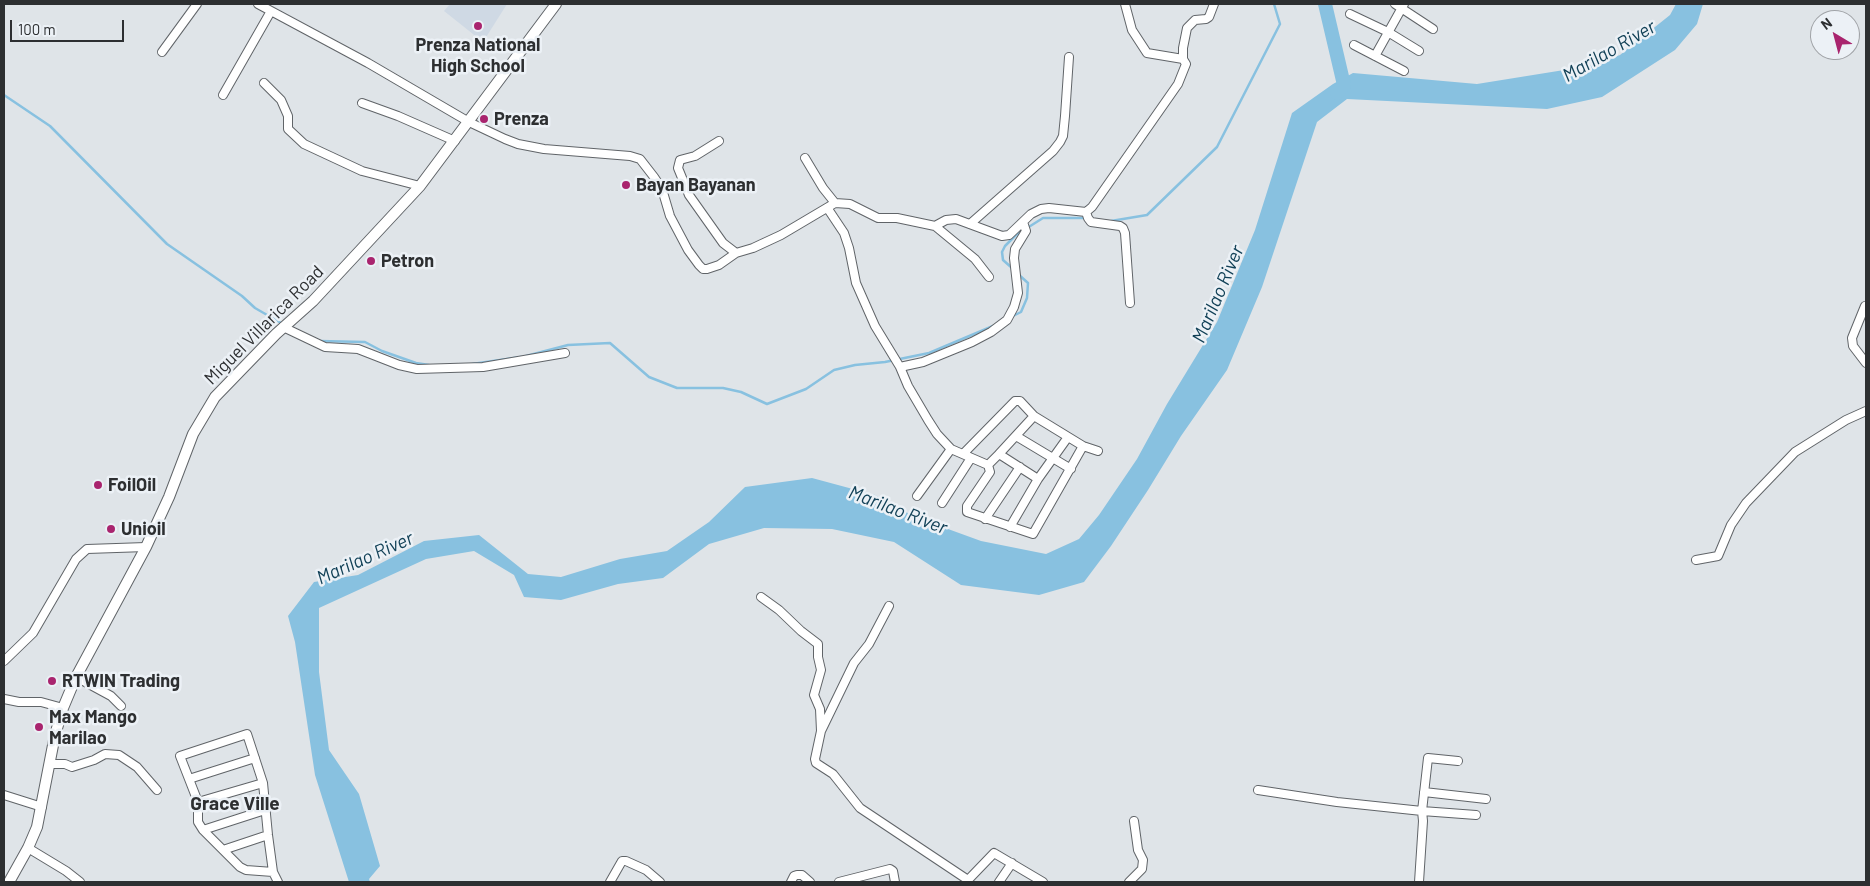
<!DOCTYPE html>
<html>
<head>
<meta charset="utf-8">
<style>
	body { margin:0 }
	#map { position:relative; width:1870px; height:886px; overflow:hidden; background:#dfe4e8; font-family:Barlow,sans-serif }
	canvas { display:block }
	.frame { position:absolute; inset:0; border:5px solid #2d2f31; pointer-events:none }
	.north { position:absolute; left:1810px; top:10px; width:50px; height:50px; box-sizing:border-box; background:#ecf1f6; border:1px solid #a0a3a7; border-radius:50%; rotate:323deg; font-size:14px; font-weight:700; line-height:20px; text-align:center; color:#2d2f31 }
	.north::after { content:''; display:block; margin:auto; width:18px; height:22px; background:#a9246e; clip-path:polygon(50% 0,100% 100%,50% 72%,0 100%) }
	.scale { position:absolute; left:10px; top:20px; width:114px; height:22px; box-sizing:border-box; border:2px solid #2d2f31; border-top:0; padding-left:6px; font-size:15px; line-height:18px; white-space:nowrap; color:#2d2f31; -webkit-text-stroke:4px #ecf1f6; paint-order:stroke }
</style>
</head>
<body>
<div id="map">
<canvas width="1870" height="886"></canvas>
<div class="frame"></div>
<div class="north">N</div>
<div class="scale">100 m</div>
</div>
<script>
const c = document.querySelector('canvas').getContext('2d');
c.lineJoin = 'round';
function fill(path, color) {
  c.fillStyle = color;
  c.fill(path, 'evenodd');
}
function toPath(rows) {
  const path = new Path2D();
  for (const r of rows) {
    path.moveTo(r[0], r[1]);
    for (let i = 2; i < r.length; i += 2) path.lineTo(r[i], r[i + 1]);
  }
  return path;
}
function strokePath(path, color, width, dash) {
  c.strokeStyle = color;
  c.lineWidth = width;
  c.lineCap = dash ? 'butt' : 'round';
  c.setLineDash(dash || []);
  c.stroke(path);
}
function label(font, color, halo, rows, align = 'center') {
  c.font = font + ' Barlow,sans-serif';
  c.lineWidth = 5;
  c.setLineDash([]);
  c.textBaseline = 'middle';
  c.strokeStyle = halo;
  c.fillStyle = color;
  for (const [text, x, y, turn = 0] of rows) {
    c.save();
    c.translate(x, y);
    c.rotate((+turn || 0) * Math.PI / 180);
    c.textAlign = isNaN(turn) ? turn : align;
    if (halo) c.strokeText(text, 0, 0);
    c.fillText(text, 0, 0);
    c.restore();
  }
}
const built = toPath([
	[450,4,507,4,483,42,444,11]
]);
const water = toPath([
	[1676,4,1703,4,1697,24,1675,50,1602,97,1547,109,1347,99,1317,122,1262,287,1227,370,1181,436,1148,490,1111,546,1084,582,1039,595,961,585,894,542,832,529,764,528,709,544,663,578,618,584,561,600,524,597,514,575,474,551,426,559,319,608,319,672,329,750,359,794,380,866,369,879,370,882,349,882,315,775,295,642,288,616,314,582,358,575,424,541,479,535,528,574,561,577,620,559,667,551,709,522,745,487,812,478,875,495,915,517,981,541,1046,554,1079,539,1099,515,1137,459,1167,404,1217,322,1255,230,1292,113,1333,84,1353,73,1477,84,1589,66,1620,55,1670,15]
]);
const stream = toPath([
	[4,95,50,126,167,244,242,296,255,308,281,323],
	[1111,221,1147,215,1217,147,1280,24,1274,4],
	[1012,268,1003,260,1002,252,1005,246,1016,235,1043,218,1085,218],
	[1011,317,1021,312,1027,298,1028,283,1018,274],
	[319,341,365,342,382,351,416,363,429,365],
	[526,356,568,345,610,343,649,377,677,388,723,388,741,392,767,404,806,389,834,370,855,365,885,362,929,353,993,326],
	[472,364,521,357]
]);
const river = toPath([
	[1325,4,1344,85,1337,93]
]);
const minor = toPath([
	[258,4,368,63,469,122,505,139,518,144,544,149,630,156,640,159,654,177,662,189,670,216,688,250,699,265,703,269,707,269,719,265,736,253,753,248,781,235,835,203,850,204,878,218,897,218,935,226,946,220,956,219,1002,236,1009,235,1031,214,1041,209,1049,208,1086,212,1092,207,1178,84,1186,64,1183,59,1183,48,1187,28,1195,20,1206,19,1209,17,1214,4],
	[1125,4,1132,30,1147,53,1183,59],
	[1395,4,1433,29],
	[1350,14,1388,32,1419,51],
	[1354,45,1404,71],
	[162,52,197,4],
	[1375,56,1404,4],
	[264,83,281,100,288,116,288,129,304,144,362,171,420,186],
	[223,95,271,11],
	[362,103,398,116,455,141],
	[719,141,695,156,680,160,678,168,689,195,723,243,736,253],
	[805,158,823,188,835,203],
	[828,209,844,233,849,248,856,283,875,326,900,367,908,386,928,420,937,434,951,449,988,465,999,454,1038,479,1068,437],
	[1086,212,1088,218,1091,222,1120,226,1123,228,1125,233,1130,303],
	[970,224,1053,151,1060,142,1063,136,1065,116,1069,57],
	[935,226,975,259,989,277],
	[1865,306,1852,338,1853,346,1866,363],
	[283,327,325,347,358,349,399,365,417,369,483,367,565,353],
	[900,367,923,362,972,342,991,332,1007,320,1014,307,1018,293,1014,258,1015,249,1026,231,1023,222],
	[1016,436,1071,469],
	[963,454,1015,401,1020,401,1034,416],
	[999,454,1034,416,1083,446,1098,451],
	[988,465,990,472,967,506,967,512,1033,534,1083,446],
	[917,496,951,449],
	[942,503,971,458],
	[985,519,1020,467],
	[1010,527,1038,479],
	[1696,560,1718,556,1731,525,1746,503,1795,452,1846,420,1866,411],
	[761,597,779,610,801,631,818,644,818,657,821,670,814,695,820,709,821,731,815,759,816,763,833,774,860,808,968,880,967,882],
	[4,661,33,633,76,559,87,549,146,547],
	[76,677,111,696,121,706],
	[4,699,19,702,41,702,63,708],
	[821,731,854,663,869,644,889,606],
	[1458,761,1428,758,1422,811,1476,815],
	[50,764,65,764,72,767,94,760,105,754,119,755,137,767,157,790],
	[189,779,255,758],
	[1258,790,1337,802,1422,811,1423,821,1419,882],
	[1424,792,1486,799],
	[4,795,42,807],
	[198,802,263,783],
	[203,830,265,810],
	[28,848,66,871,80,882],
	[223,850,268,835],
	[273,872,268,835,263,783,247,734,180,756,198,802,198,822,203,830,240,867,246,870,273,872,278,882],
	[968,880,994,853,1043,882],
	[610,882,622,861,626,861,646,870,660,882],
	[791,882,794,876,797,875,802,875,810,882],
	[839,882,890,869,893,871,895,882],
	[999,882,1012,863],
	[1129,882,1142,869,1143,860,1138,850,1134,821]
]);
const major = toPath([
	[9,882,28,848,37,827,55,735,63,708,76,677,146,547,169,497,193,434,215,397,276,334,313,301,420,186,556,4]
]);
const markers = [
	[478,26,5,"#a9246e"],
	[484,119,5,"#a9246e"],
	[626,185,5,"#a9246e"],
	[371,261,5,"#a9246e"],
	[98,485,5,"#a9246e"],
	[111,529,5,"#a9246e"],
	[52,681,5,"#a9246e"],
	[39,727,5,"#a9246e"]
];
const poiNames = [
	["Prenza National",478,45,"center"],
	["High School",478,66,"center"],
	["Prenza",494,119],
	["Bayan Bayanan",636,185],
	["Petron",381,261],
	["FoilOil",108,485],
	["Unioil",121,529],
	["RTWIN Trading",62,681],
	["Max Mango",49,717],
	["Marilao",49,738]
];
const streetNames = [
	["Miguel Villarica Road",264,325,-45]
];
const waterNames = [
	["Marilao River",1609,51,-30],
	["Marilao River",1218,294,-67],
	["Marilao River",898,510,21],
	["Marilao River",365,558,-24]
];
const neighbourhoodNames = [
	["Grace Ville",235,804]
];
fill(built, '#cfd9e4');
fill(water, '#88c1e0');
strokePath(stream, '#88c1e0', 2.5);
strokePath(river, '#88c1e0', 14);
strokePath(minor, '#606468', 10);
strokePath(major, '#606468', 12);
strokePath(minor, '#fff', 8);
strokePath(major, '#fff', 10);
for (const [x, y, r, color] of markers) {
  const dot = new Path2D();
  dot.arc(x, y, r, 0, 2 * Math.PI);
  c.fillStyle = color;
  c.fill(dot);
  strokePath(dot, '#ecf1f6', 2);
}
label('bold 18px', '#2d2f31', '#ecf1f6', poiNames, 'left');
label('18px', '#2d2f31', '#ecf1f6', streetNames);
label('italic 19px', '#124157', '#ecf1f6', waterNames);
label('bold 19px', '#2d2f31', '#ecf1f6', neighbourhoodNames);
</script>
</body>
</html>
